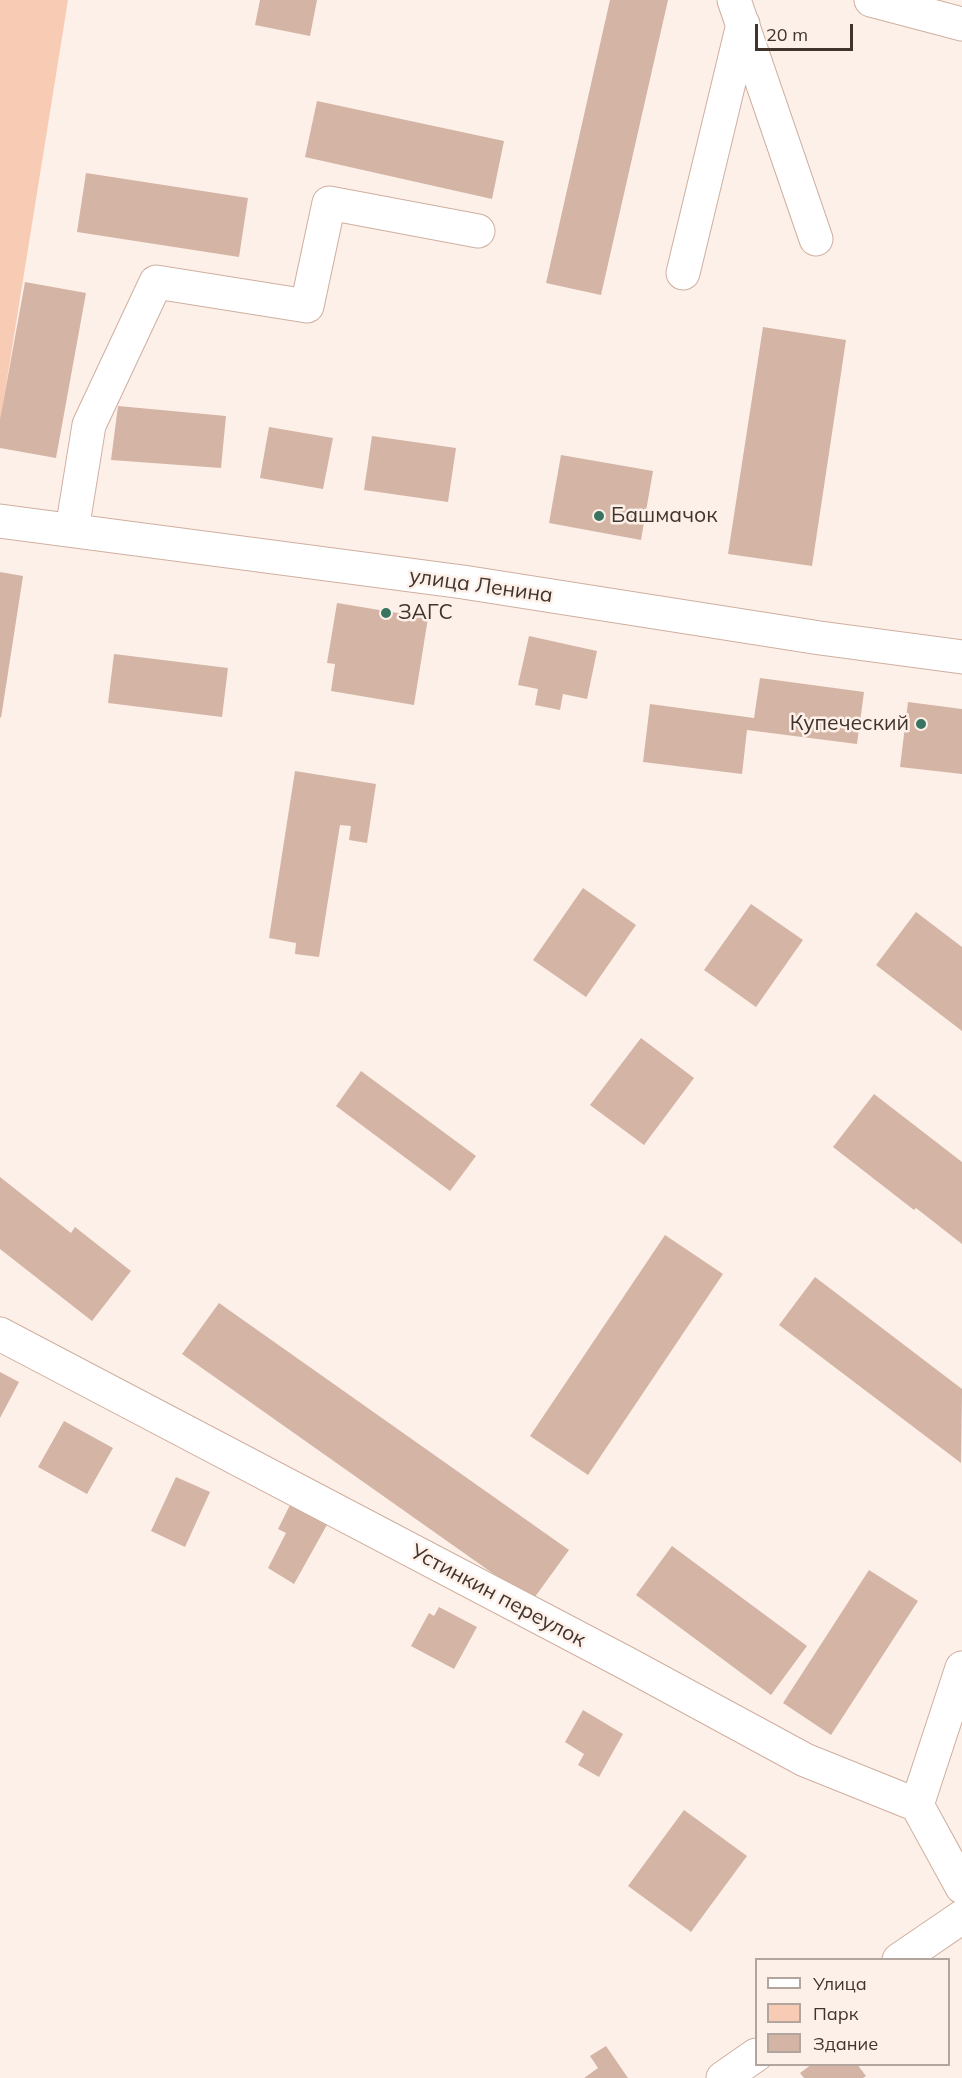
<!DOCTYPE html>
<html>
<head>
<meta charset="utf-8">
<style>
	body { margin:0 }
	#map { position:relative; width:962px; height:2078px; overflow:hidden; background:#fdf0e9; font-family:Mulish,sans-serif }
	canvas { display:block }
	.legend { position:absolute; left:755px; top:1958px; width:195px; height:108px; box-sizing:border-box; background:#fdf0e9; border:2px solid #b2a59e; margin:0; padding:8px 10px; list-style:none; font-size:18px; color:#41342d }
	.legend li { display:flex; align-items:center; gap:12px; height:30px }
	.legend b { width:30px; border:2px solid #b2a59e }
	.scale { position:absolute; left:755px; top:24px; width:98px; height:27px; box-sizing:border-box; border:3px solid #41342d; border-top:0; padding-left:8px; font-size:18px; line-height:21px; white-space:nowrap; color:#41342d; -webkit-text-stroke:4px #fdf0e9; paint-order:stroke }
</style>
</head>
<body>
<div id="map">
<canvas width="962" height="2078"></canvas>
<ul class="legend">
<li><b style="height:8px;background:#fff"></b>Улица</li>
<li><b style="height:16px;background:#f8cbb5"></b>Парк</li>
<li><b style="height:16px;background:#d4b4a4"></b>Здание</li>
</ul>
<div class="scale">20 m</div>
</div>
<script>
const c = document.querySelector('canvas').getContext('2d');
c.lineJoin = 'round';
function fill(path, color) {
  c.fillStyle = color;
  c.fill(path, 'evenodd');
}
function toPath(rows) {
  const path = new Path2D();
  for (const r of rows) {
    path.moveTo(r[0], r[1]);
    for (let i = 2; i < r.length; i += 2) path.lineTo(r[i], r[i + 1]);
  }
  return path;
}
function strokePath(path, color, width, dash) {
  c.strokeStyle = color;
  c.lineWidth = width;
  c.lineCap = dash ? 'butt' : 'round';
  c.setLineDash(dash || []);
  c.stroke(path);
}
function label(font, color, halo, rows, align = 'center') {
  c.font = font + ' Mulish,sans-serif';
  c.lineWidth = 5;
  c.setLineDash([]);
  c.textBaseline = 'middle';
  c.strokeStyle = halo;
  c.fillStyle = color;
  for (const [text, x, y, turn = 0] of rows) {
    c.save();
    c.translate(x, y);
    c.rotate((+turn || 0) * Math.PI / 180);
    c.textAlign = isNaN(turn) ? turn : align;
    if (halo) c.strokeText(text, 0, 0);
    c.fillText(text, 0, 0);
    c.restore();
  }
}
const green = toPath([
	[0,0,68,0,0,423]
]);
const building = toPath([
	[260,0,317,0,310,36,255,25],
	[610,0,668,0,601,295,546,283],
	[317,101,504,141,492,199,305,157],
	[86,173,248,198,239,257,77,232],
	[25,282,86,293,56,458,0,448,0,420],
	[763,327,846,340,812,566,728,554],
	[118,406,226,416,221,468,111,460],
	[269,427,333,438,323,489,260,478],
	[372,436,456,448,448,502,364,490],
	[561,455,653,471,641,540,549,523],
	[0,572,23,576,1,718,0,717],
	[337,603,428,618,414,705,331,691,335,664,327,663],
	[529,636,597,651,587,699,563,694,560,710,535,705,538,689,518,685],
	[114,654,228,668,222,717,108,703],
	[760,678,864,692,857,744,747,730,742,774,643,762,650,704,754,718],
	[908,702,962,709,962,774,900,767],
	[295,771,376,784,367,843,349,840,351,826,340,825,319,957,295,954,296,943,269,938],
	[583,888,636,925,586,997,533,960],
	[751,904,803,940,756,1007,704,970],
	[916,912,962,947,962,1031,876,965],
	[641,1038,694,1078,644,1145,590,1105],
	[361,1071,476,1156,450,1191,336,1106],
	[874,1094,962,1162,962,1244,916,1208,914,1210,833,1147],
	[0,1177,71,1233,75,1227,131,1271,92,1321,0,1249],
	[665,1235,723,1274,588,1475,530,1436],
	[815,1277,962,1389,961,1463,779,1325],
	[219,1303,569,1550,532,1601,182,1354],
	[0,1372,19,1382,0,1418],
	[64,1421,113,1448,87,1494,38,1467],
	[176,1477,210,1492,185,1547,151,1531],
	[291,1503,328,1523,294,1584,268,1568,286,1533,278,1529],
	[672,1546,807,1646,771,1695,636,1595],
	[869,1570,918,1601,831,1735,783,1703],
	[439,1607,477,1627,454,1669,411,1646,429,1613,434,1616],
	[583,1710,623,1734,599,1777,578,1765,584,1754,565,1742],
	[684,1810,747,1856,691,1932,628,1886],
	[606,2046,628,2078,584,2078,598,2068,590,2056],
	[812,2064,857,2064,866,2076,863,2078,804,2078,800,2073]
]);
const minor = toPath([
	[734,0,816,239],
	[871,0,962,24],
	[683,273,743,24],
	[0,521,463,582,820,638,962,657],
	[72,530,89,425,156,282,307,306,329,203,478,231],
	[0,1334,626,1663,805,1760,917,1805,962,1887],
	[917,1805,962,1668],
	[899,1960,962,1917],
	[723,2078,756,2055]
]);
const markers = [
	[599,516,6,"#387460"],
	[386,613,6,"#387460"],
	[921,724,6,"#387460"]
];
const poiNames = [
	["Башмачок",611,516],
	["ЗАГС",398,613],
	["Купеческий",909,724,"right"]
];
const streetNames = [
	["улица Ленина",481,586,8],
	["Устинкин переулок",498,1596,28]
];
fill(green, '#f8cbb5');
fill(building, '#d4b4a4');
strokePath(minor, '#cfaf9f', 35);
strokePath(minor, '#fff', 33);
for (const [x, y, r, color] of markers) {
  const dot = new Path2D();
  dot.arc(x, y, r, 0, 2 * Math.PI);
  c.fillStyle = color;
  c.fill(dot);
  strokePath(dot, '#fdf0e9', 2);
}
label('21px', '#41342d', '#fdf0e9', poiNames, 'left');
label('21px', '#41342d', '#fdf0e9', streetNames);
</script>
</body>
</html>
